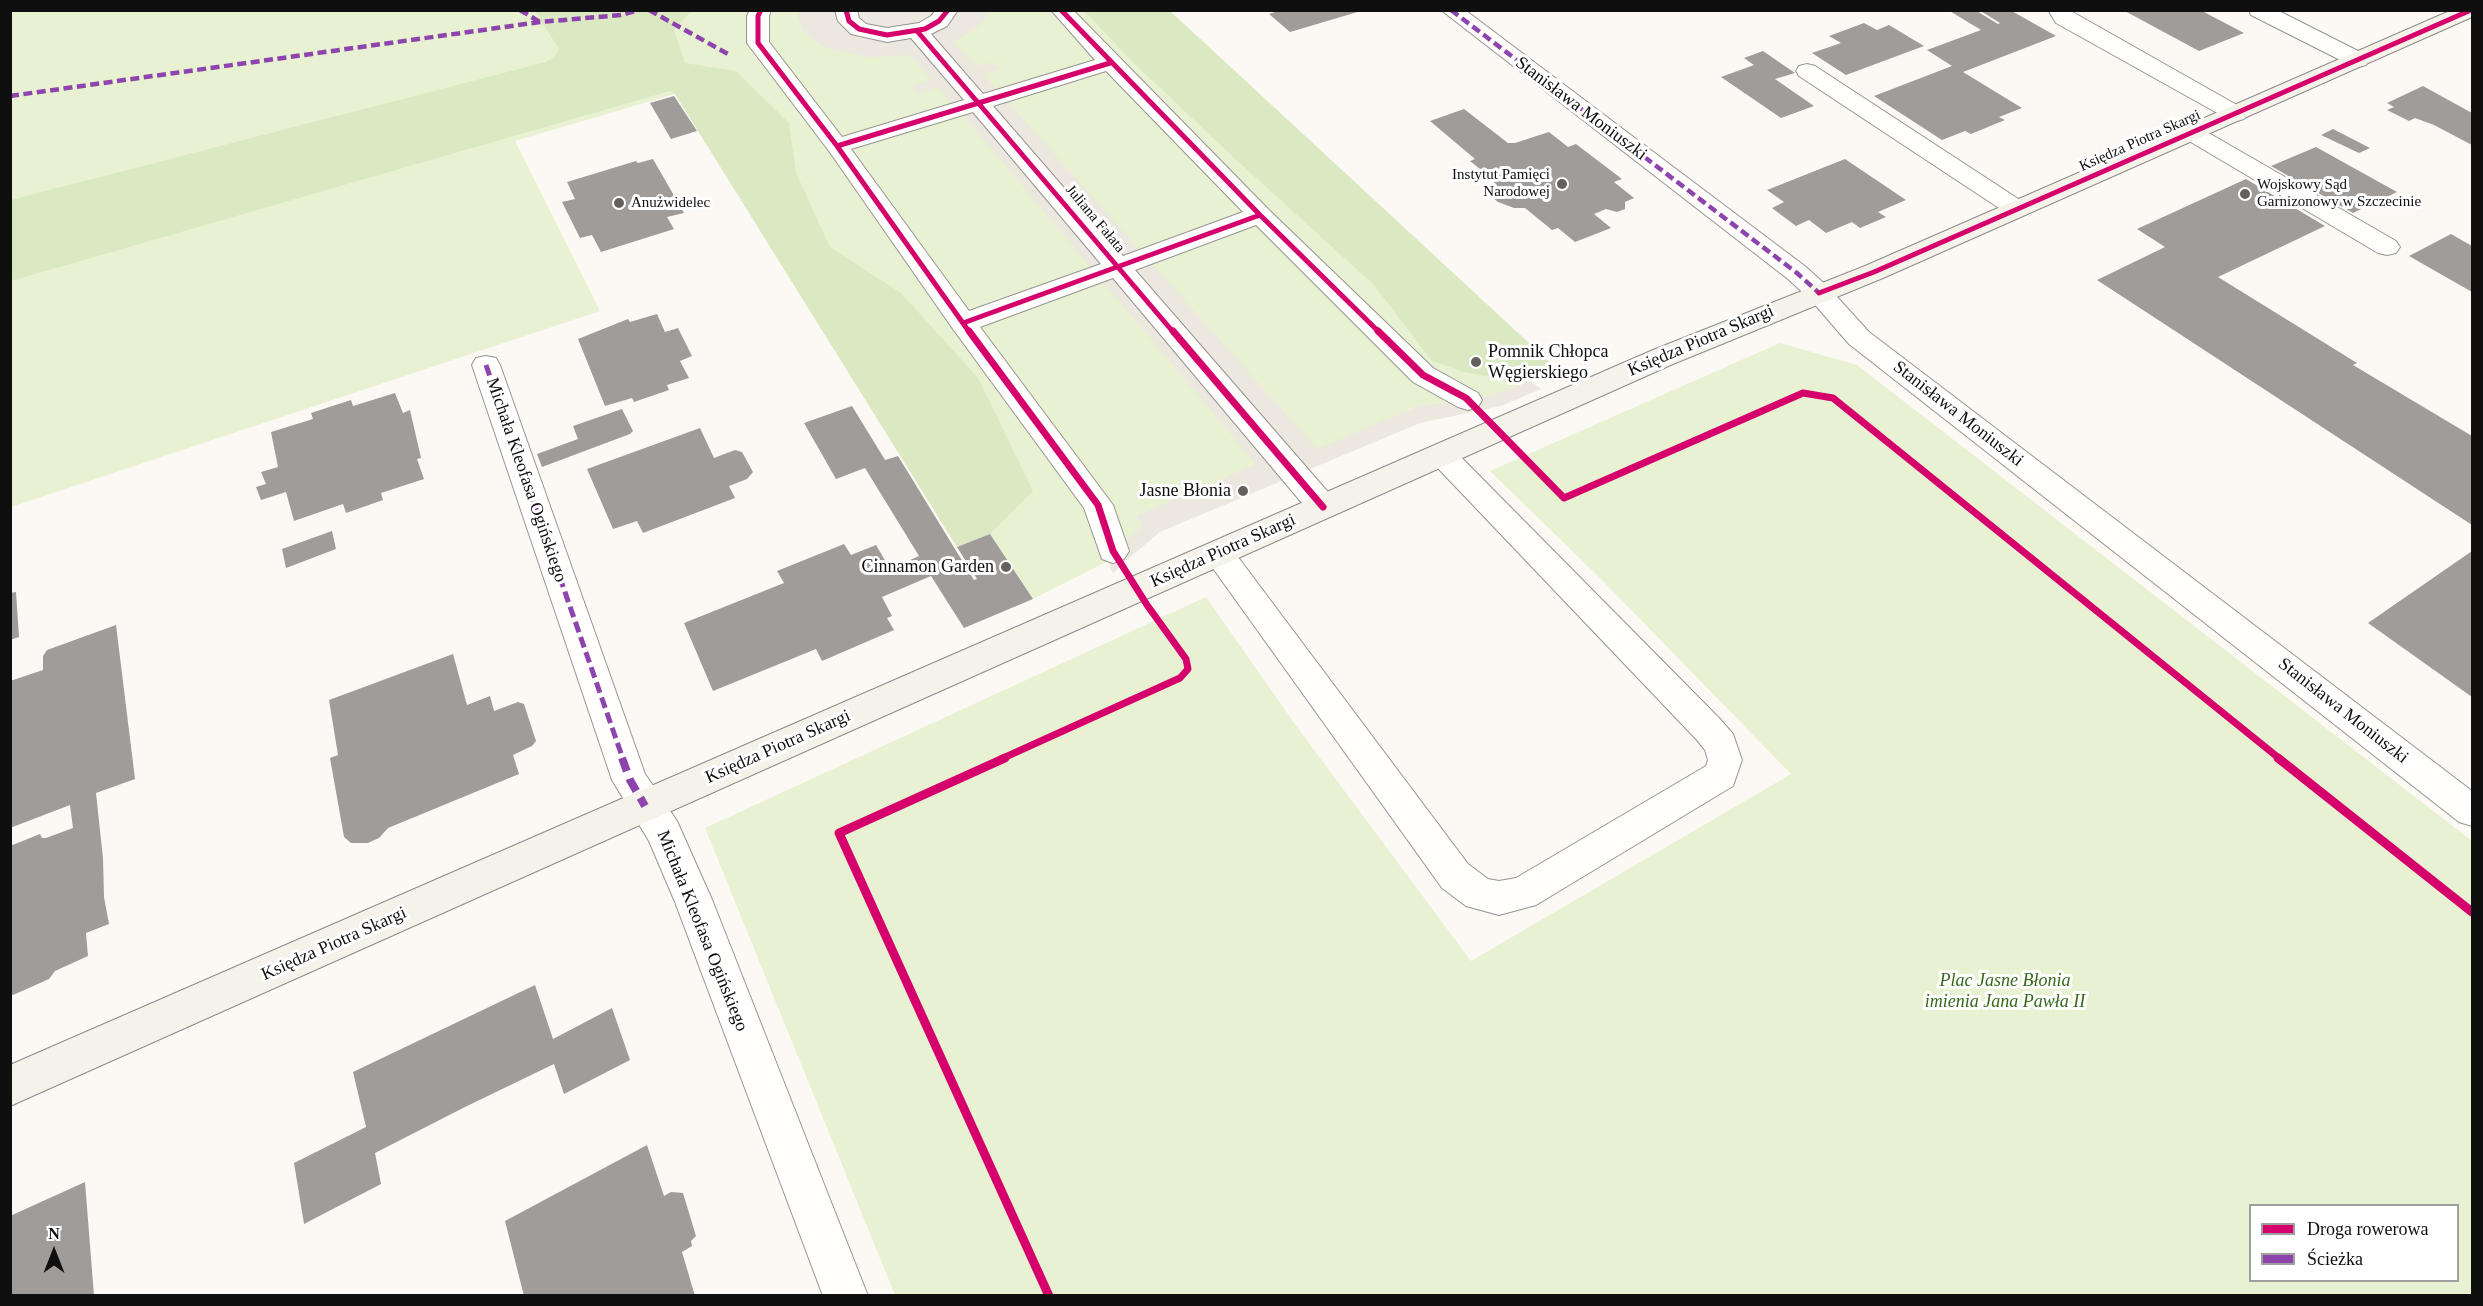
<!DOCTYPE html>
<html>
<head>
<meta charset="utf-8">
<style>
	body { margin:0 }
	#map { position:relative; width:2483px; height:1306px; overflow:hidden; background:#fcf9f4; font-family:Georgia,serif }
	canvas { display:block }
	.frame { position:absolute; inset:0; border:12px solid #0f0f0f; pointer-events:none }
	.legend { position:absolute; left:2249px; top:1204px; width:210px; height:78px; box-sizing:border-box; background:#fff; border:2px solid #9f9f9f; margin:0; padding:8px 10px; list-style:none; font-size:18px; color:#0f0f0f }
	.legend li { display:flex; align-items:center; gap:12px; height:30px }
	.legend b { width:30px; border:2px solid #9f9f9f }
	.north { position:absolute; left:24px; top:1222px; width:60px; height:60px; -webkit-text-stroke:4px #fff; paint-order:stroke; rotate:0deg; font-size:16px; font-weight:700; line-height:24px; text-align:center; color:#0f0f0f }
	.north::after { content:''; display:block; margin:auto; width:21px; height:27px; background:#0f0f0f; clip-path:polygon(50% 0,100% 100%,50% 72%,0 100%) }
</style>
</head>
<body>
<div id="map">
<canvas width="2483" height="1306"></canvas>
<div class="frame"></div>
<ul class="legend">
<li><b style="height:8px;background:#d6006c"></b>Droga rowerowa</li>
<li><b style="height:8px;background:#8e44ad"></b>Ścieżka</li>
</ul>
<div class="north">N</div>
</div>
<script>
const c = document.querySelector('canvas').getContext('2d');
c.lineJoin = 'round';
function fill(path, color) {
  c.fillStyle = color;
  c.fill(path, 'evenodd');
}
function toPath(rows) {
  const path = new Path2D();
  for (const r of rows) {
    path.moveTo(r[0], r[1]);
    for (let i = 2; i < r.length; i += 2) path.lineTo(r[i], r[i + 1]);
  }
  return path;
}
function strokePath(path, color, width, dash) {
  c.strokeStyle = color;
  c.lineWidth = width;
  c.lineCap = dash ? 'butt' : 'round';
  c.setLineDash(dash || []);
  c.stroke(path);
}
function label(font, color, halo, rows, align = 'center') {
  c.font = font + ' Georgia,serif';
  c.lineWidth = 6;
  c.setLineDash([]);
  c.textBaseline = 'middle';
  c.strokeStyle = halo;
  c.fillStyle = color;
  for (const [text, x, y, turn = 0] of rows) {
    c.save();
    c.translate(x, y);
    c.rotate((+turn || 0) * Math.PI / 180);
    c.textAlign = isNaN(turn) ? turn : align;
    if (halo) c.strokeText(text, 0, 0);
    c.fillText(text, 0, 0);
    c.restore();
  }
}
const green = toPath([
	[10,11,1170,11,1557,369,1531,381,1479,399,1421,405,1317,450,1136,516,1143,525,1113,551,1108,561,1033,599,990,534,957,547,675,94,515,141,600,311,11,507],
	[1780,343,1857,365,2472,841,2472,1295,895,1295,705,828,1206,597,1297,727,1471,961,1791,774,1602,580,1490,471],
	[2250,1206,2458,1206,2458,1280,2250,1280]
]);
const forest = toPath([
	[535,11,691,11,674,30,685,63,736,71,789,123,796,173,830,247,901,293,978,378,1033,491,990,534,957,547,675,94,670,91,11,281,11,200,546,62,555,56,559,49],
	[1084,11,1170,11,1557,369,1532,378,1509,379,1467,373,1432,361,1374,285,1231,155,1135,64]
]);
const plaza = toPath([
	[799,10,990,11,980,25,954,42,976,66,993,62,999,69,983,74,1317,449,1421,405,1479,399,1531,381,1541,389,1501,406,1420,423,1160,532,1122,564,1113,574,1108,561,1113,551,1143,525,1136,516,1256,464,963,115,860,147,853,136,952,105,938,87,919,93,913,86,931,80,910,55,869,57,826,48,811,39,802,28,798,17]
]);
const building = toPath([
	[1281,10,1361,10,1361,11,1290,32,1269,14],
	[1948,10,1975,10,1998,24,2000,23,1979,10,2010,10,2056,36,1963,72,2022,108,1999,117,2005,120,1971,134,1965,131,1942,140,1874,96,1952,66,1927,50,1981,30],
	[2123,10,2208,10,2204,12,2244,33,2199,51],
	[1864,23,1877,30,1889,25,1924,46,1846,75,1812,53,1841,43,1829,36],
	[1763,51,1795,73,1775,79,1814,106,1781,118,1721,77,1754,65,1744,58],
	[2423,86,2472,113,2472,145,2434,125,2415,118,2409,121,2387,110,2394,107,2387,103],
	[674,96,697,131,671,139,650,103],
	[1464,109,1508,143,1515,143,1549,132,1568,147,1576,144,1622,179,1614,182,1634,198,1625,202,1625,209,1617,212,1606,209,1594,214,1611,228,1575,242,1558,228,1552,230,1525,208,1514,208,1498,202,1492,197,1490,191,1495,181,1470,161,1475,159,1430,121],
	[2333,129,2370,148,2359,153,2321,135],
	[2316,147,2397,192,2353,213,2271,166],
	[653,159,684,213,667,217,674,229,601,252,592,235,580,238,562,202,575,199,567,182,636,161,638,163],
	[1845,159,1906,200,1878,212,1886,217,1860,228,1852,222,1826,233,1809,220,1796,226,1772,208,1784,202,1767,190],
	[2246,179,2325,226,2218,277,2357,363,2353,365,2472,436,2472,525,2097,280,2165,247,2137,229],
	[2451,234,2472,246,2472,292,2409,256],
	[657,314,665,332,678,328,692,356,680,361,689,378,667,385,669,390,634,402,632,398,605,406,578,339,628,319,630,322],
	[395,393,403,413,410,410,421,458,417,459,424,479,381,493,383,500,346,513,343,504,294,521,286,492,261,500,256,487,266,484,261,472,278,467,271,432,313,419,311,413,351,400,353,406],
	[852,406,885,460,898,456,974,580,977,579,957,547,990,534,1033,599,964,628,931,576,882,597,892,616,887,618,894,630,822,661,816,649,713,691,684,623,784,583,777,571,844,544,851,555,876,545,890,569,919,556,865,468,836,479,804,423],
	[622,409,633,431,630,434,542,467,537,454,578,439,573,426],
	[700,428,714,458,735,450,742,452,753,472,747,479,729,486,735,498,643,533,637,521,613,529,587,469],
	[332,531,336,549,286,568,282,549],
	[2472,551,2472,697,2368,623],
	[16,592,19,637,10,640,10,593],
	[116,625,135,779,96,793,103,858,104,897,109,924,86,933,88,956,55,971,49,979,13,995,10,992,10,846,40,834,42,838,46,838,73,828,70,805,10,828,10,681,43,670,43,656,47,650],
	[453,654,467,705,490,696,494,711,518,702,524,704,536,741,532,746,513,755,519,774,388,828,379,838,368,843,351,843,344,837,330,758,338,755,329,700],
	[535,985,553,1039,612,1008,630,1060,564,1094,554,1064,465,1107,375,1153,381,1184,304,1224,294,1163,366,1127,353,1072],
	[647,1145,664,1196,671,1192,683,1193,696,1236,691,1241,692,1246,682,1252,695,1296,524,1296,505,1221],
	[85,1182,94,1296,10,1296,10,1216]
]);
const lane = toPath([
	[2048,10,2069,10,2244,109,2248,114,2244,119,2236,121,2228,119,2056,23,2048,10],
	[2249,10,2277,10,2366,55,2369,60,2366,65,2358,67,2350,65,2251,15,2249,10],
	[1807,64,1815,66,2026,204,2029,209,2026,214,2017,217,2008,214,1799,76,1796,71,1799,66,1807,64],
	[2192,126,2200,128,2396,241,2400,247,2396,253,2387,255,2378,253,2184,138,2180,133,2184,128,2192,126],
	[1441,444,1451,447,1720,719,1733,734,1742,760,1733,786,1536,905,1499,915,1466,906,1442,888,1202,553,1207,545,1218,541,1229,545,1468,864,1488,879,1499,881,1516,878,1706,766,1708,760,1705,750,1696,739,1431,461,1426,454,1431,447,1441,444]
]);
const street = toPath([
	[750,10,771,10,769,16,769,42,842,137,964,100,911,38,887,42,851,34,838,21,835,10,857,10,859,18,866,24,887,28,919,23,931,16,936,10,958,10,947,26,931,34,983,94,1095,60,1051,10,1073,10,1269,210,1433,368,1478,393,1482,400,1478,407,1468,410,1458,407,1413,382,1256,225,1135,270,1334,499,1338,507,1334,515,1323,518,1312,515,1113,278,980,327,1113,505,1129,551,1124,559,1113,563,1102,559,1084,508,953,329,829,151,747,43,747,16,750,10],
	[1106,71,1243,212,1123,256,993,106,1106,71],
	[973,112,1101,264,969,311,851,149,973,112],
	[1441,10,1465,10,1806,267,1828,287,1869,332,2472,791,2472,826,2459,822,1849,344,1810,299,1788,279,1441,10],
	[486,356,496,358,500,365,645,774,677,821,713,902,868,1296,823,1296,675,902,649,841,612,780,472,365,476,358,486,356]
]);
const secondary = toPath([
	[2452,10,2472,10,2472,17,1883,278,1673,364,10,1106,10,1065,1653,350,1865,266,2452,10]
]);
const quietFar2 = toPath([
	[520,10,540,22],
	[649,10,728,54],
	[1451,10,1797,273,1819,293],
	[10,96,540,22,621,15,639,10]
]);
const quietFar1 = toPath([
	[486,365,623,759]
]);
const quiet = toPath([
	[622,758,630,780,645,806]
]);
const cyclewayFar2 = toPath([
	[761,10,758,16,758,43,837,146,970,333],
	[846,10,849,21,859,29,887,35,925,29,939,21,948,10],
	[1061,10,1260,215,1380,333],
	[917,31,1174,333],
	[837,146,1110,63],
	[1819,293,1874,272,2471,10],
	[963,323,1260,215]
]);
const cyclewayFar1 = toPath([
	[969,331,1098,505,1113,551,1147,605,1186,659,1188,669,1180,678,1001,759],
	[1173,331,1323,507],
	[1378,331,1423,375,1466,398,1564,498,1803,393,1833,398,2280,759]
]);
const cycleway = toPath([
	[1005,758,839,833,1049,1296],
	[2278,758,2472,912]
]);
const markers = [
	[1562,184,6,"#62615f"],
	[2245,194,6,"#62615f"],
	[619,203,6,"#62615f"],
	[1476,362,6,"#62615f"],
	[1243,491,6,"#62615f"],
	[1006,567,6,"#62615f"]
];
const farStreetnames = [
	["Księdza Piotra Skargi",2140,141,-24],
	["Juliana Fałata",1095,219,50]
];
const farPoinames = [
	["Instytut Pamięci",1550,175,"right"],
	["Narodowej",1550,192,"right"],
	["Wojskowy Sąd",2257,185],
	["Garnizonowy w Szczecinie",2257,202],
	["Anużwidelec",631,203]
];
const streetNames = [
	["Stanisława Moniuszki",1581,109,37],
	["Księdza Piotra Skargi",1701,341,-23],
	["Stanisława Moniuszki",1958,414,38],
	["Michała Kleofasa Ogińskiego",526,480,71],
	["Księdza Piotra Skargi",1223,551,-24],
	["Stanisława Moniuszki",2343,711,38],
	["Księdza Piotra Skargi",778,747,-24],
	["Michała Kleofasa Ogińskiego",702,931,68],
	["Księdza Piotra Skargi",334,944,-24]
];
const poiNames = [
	["Pomnik Chłopca",1488,352,"left"],
	["Węgierskiego",1488,373,"left"],
	["Jasne Błonia",1231,491],
	["Cinnamon Garden",994,567]
];
const parkNames = [
	["Plac Jasne Błonia",2005,981],
	["imienia Jana Pawła II",2005,1002]
];
fill(green, '#e9f1d3');
fill(forest, '#dae9c1');
fill(plaza, '#ece7df');
fill(building, '#a09c99');
strokePath(lane, '#969492', 2);
strokePath(street, '#969492', 2);
strokePath(secondary, '#8c8b89', 2);
fill(lane, '#fffefd');
fill(street, '#fffefd');
fill(secondary, '#f5f2ea');
strokePath(quietFar2, '#8e44ad', 4.5, [9, 4.5]);
strokePath(quietFar1, '#8e44ad', 5, [11, 5]);
strokePath(quiet, '#8e44ad', 8, [14, 8]);
strokePath(cyclewayFar2, '#d6006c', 5);
strokePath(cyclewayFar1, '#d6006c', 7);
strokePath(cycleway, '#d6006c', 9);
for (const [x, y, r, color] of markers) {
  const dot = new Path2D();
  dot.arc(x, y, r, 0, 2 * Math.PI);
  c.fillStyle = color;
  c.fill(dot);
  strokePath(dot, '#fff', 2);
}
label('15px', '#0f0f0f', '#fff', farStreetnames);
label('15px', '#0f0f0f', '#fff', farPoinames, 'left');
label('18px', '#0f0f0f', '#fff', streetNames);
label('18px', '#0f0f0f', '#fff', poiNames, 'right');
label('italic 18px', '#36691c', '#fff', parkNames);
</script>
</body>
</html>
